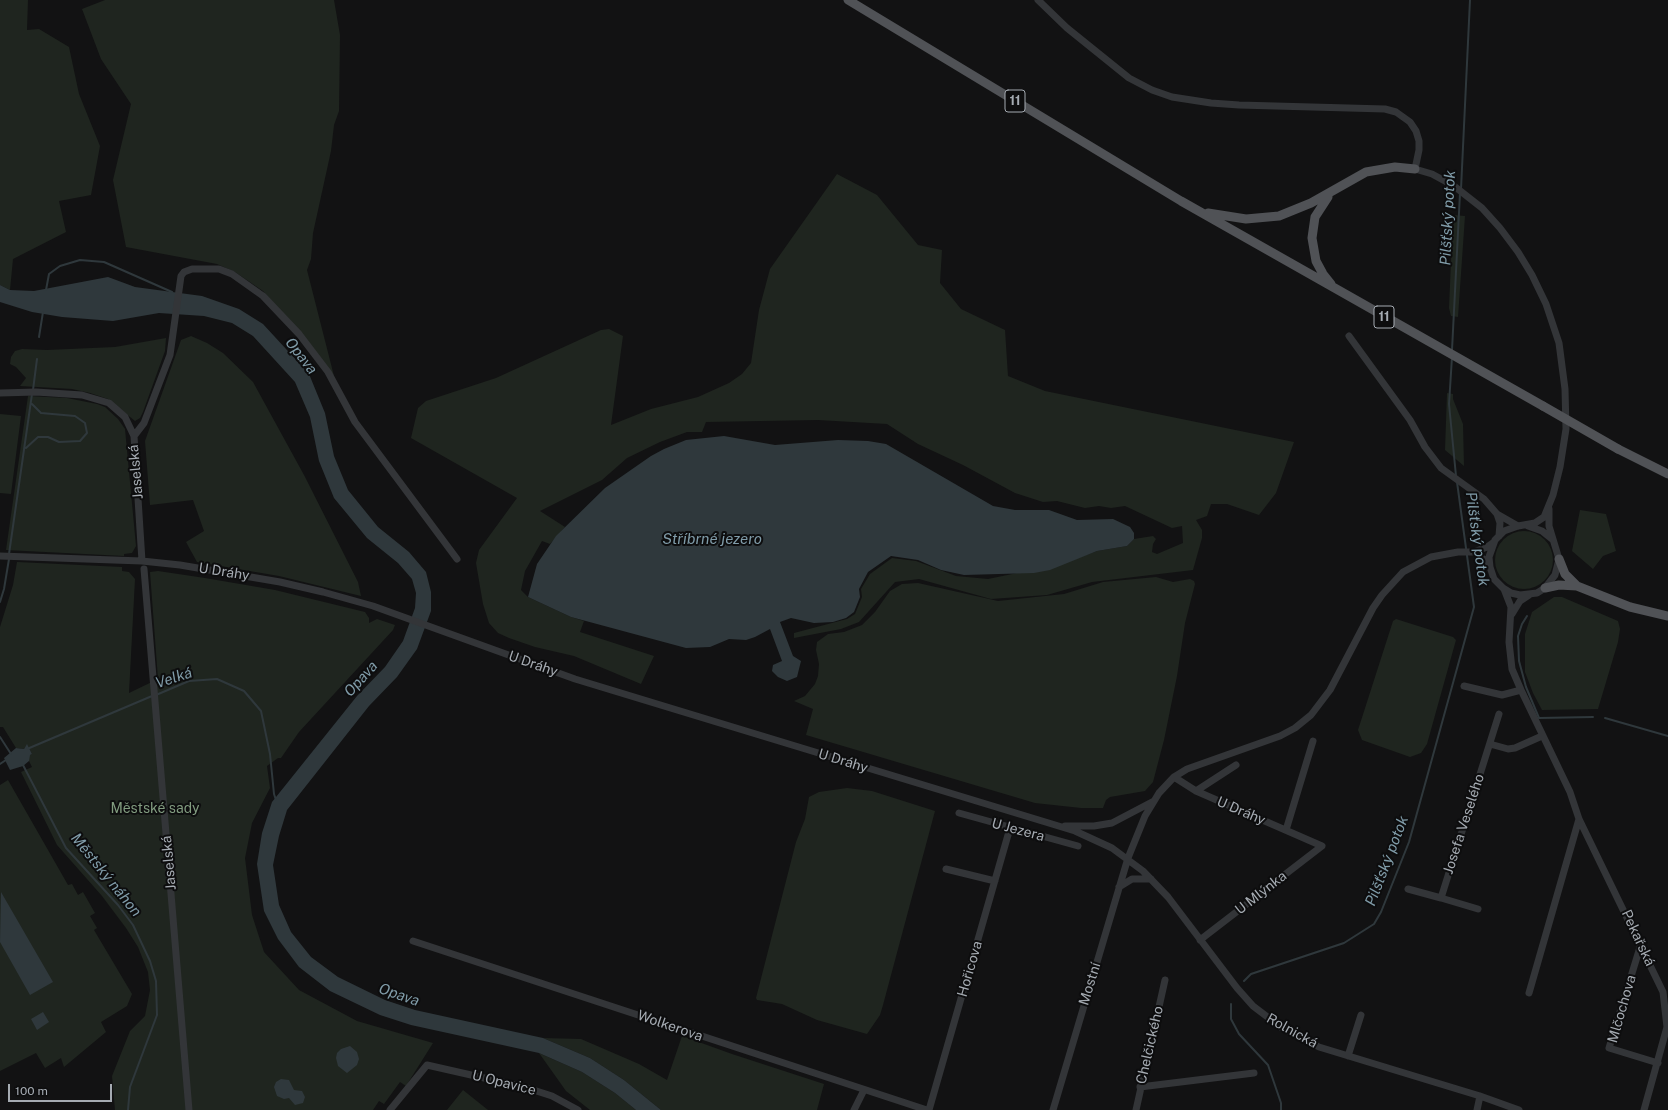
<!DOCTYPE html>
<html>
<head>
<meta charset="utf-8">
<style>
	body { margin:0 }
	#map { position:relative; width:1668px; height:1110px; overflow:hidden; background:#121213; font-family:"Public Sans",sans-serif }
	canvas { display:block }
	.scale { position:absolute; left:8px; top:1084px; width:104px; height:18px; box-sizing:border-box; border:2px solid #a5abb2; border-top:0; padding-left:5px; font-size:12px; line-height:14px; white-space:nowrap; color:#a5abb2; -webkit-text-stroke:3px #0d0d0e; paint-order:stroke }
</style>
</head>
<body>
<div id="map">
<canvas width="1668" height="1110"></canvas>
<div class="scale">100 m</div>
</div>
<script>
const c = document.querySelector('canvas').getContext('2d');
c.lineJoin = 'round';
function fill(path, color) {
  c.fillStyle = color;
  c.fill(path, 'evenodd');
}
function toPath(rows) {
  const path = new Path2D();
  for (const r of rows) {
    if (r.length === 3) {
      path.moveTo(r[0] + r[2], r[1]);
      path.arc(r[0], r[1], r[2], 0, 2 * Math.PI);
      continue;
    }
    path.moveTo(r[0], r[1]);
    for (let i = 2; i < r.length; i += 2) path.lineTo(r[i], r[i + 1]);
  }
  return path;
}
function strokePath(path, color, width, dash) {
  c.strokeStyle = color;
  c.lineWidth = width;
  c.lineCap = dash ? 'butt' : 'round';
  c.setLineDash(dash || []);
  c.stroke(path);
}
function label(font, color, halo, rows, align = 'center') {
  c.font = font + ' "Public Sans",sans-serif';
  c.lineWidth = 4;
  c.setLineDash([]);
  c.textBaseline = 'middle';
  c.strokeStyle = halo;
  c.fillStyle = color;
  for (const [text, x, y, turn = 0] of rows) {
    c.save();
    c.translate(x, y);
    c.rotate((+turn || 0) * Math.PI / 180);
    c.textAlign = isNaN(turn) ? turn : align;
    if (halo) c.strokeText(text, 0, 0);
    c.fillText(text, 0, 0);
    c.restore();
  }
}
const green = toPath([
	[0,0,28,0,27,30,39,29,69,47,79,94,100,146,91,195,59,201,66,232,13,259,10,290,0,285],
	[105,0,334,0,340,35,339,111,334,125,331,151,313,233,311,259,307,270,334,376,263,291,235,272,217,264,126,247,113,180,131,104,101,59,82,9],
	[837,174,877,195,918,245,942,250,940,283,961,309,1005,330,1008,376,1045,391,1294,442,1276,493,1259,515,1227,504,1211,504,1207,516,1196,520,1202,530,1202,538,1193,570,1092,582,1047,595,991,599,919,579,895,582,859,622,841,629,794,638,794,633,847,619,855,614,862,597,861,589,870,574,892,558,916,561,956,576,988,579,1061,564,1097,551,1127,546,1134,539,1153,536,1156,539,1153,544,1152,552,1157,554,1183,543,1182,526,1172,528,1125,506,1111,508,1099,506,1085,508,1057,501,1043,502,1015,493,963,465,918,444,887,424,818,420,706,422,702,432,687,432,660,442,627,458,602,480,540,511,565,527,550,544,542,541,525,571,521,590,528,597,571,617,584,621,580,632,654,656,641,684,574,656,535,647,509,638,498,633,489,623,483,604,476,563,479,550,517,498,411,438,418,408,426,401,496,378,601,330,609,329,623,336,611,425,651,409,698,397,729,383,742,374,751,363,759,310,770,269],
	[1453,215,1465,216,1458,317,1451,316,1449,308],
	[191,336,207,343,223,353,253,382,304,475,358,582,361,596,279,576,197,562,186,542,204,531,193,500,150,505,145,441,181,340],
	[166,338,165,351,143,412,140,418,135,421,108,399,90,393,72,389,20,386,26,378,16,367,10,364,11,357,15,351,22,349,47,350,115,347],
	[1447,393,1453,394,1453,399,1463,424,1464,466,1445,450],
	[28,396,67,398,97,404,105,407,118,419,125,429,136,546,132,553,124,554,124,556,6,550],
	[0,414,21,416,11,494,0,493],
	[1580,510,1606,514,1616,551,1603,556,1593,569,1572,551],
	[1524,560,29],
	[17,562,122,567,122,571,129,572,135,579,129,693,158,679,150,572,158,571,205,578,275,590,365,612,369,618,369,623,377,619,395,625,393,630,299,732,281,758,278,758,267,766,270,788,252,823,245,858,252,915,264,952,299,990,357,1021,433,1043,406,1086,400,1082,384,1104,379,1101,373,1110,115,1110,112,1076,130,1031,145,1016,150,990,148,972,138,947,126,928,102,896,57,845,21,772,32,767,29,761,29,755,32,754,27,745,24,749,16,748,3,727,0,727,0,627,13,585],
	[1156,577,1173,582,1190,579,1194,581,1195,584,1185,623,1177,676,1164,740,1153,782,1145,791,1110,797,1106,800,1103,808,1081,808,1035,803,806,735,813,709,794,701,805,696,815,684,818,676,819,664,816,650,817,642,828,634,844,632,862,625,875,612,890,591,902,584,918,583,998,601,1064,594,1103,582],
	[1554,597,1562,597,1618,621,1620,629,1618,642,1598,709,1542,710,1533,693,1525,672,1525,634,1532,612],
	[1396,619,1453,637,1456,640,1427,744,1421,753,1410,757,1362,740,1358,730,1393,621],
	[8,780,68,885,72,884,78,895,83,892,95,913,90,916,97,928,94,930,132,994,127,1006,101,1022,106,1032,64,1067,61,1058,45,1068,36,1053,0,1071,0,785],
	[847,788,872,791,935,811,883,1005,880,1015,867,1034,817,1020,782,1004,757,1000,756,998,796,842,805,819,809,797,819,792],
	[682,1036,732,1054,824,1084,817,1110,661,1110,624,1080,590,1058,543,1038,581,1039,639,1064,667,1080],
	[539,1053,582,1072,615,1093,636,1110,590,1110,566,1091],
	[463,1090,488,1110,447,1110]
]);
const water = toPath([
	[108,277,135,287,202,296,239,309,263,324,309,374,325,413,334,456,348,490,378,527,409,552,426,572,431,592,431,611,417,649,397,677,369,706,287,810,279,836,273,865,279,905,291,932,311,957,338,977,385,1000,415,1010,543,1038,590,1058,624,1080,661,1110,636,1110,615,1093,582,1072,539,1053,411,1025,380,1015,330,991,299,967,278,939,264,911,257,864,262,833,272,802,357,696,385,667,403,641,415,608,416,593,412,579,398,563,367,538,334,498,319,461,310,417,295,382,253,336,232,323,204,316,159,313,113,321,62,317,32,312,0,302,0,285,10,290,34,291],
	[724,436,775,445,838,440,868,441,886,444,993,506,1015,510,1049,510,1077,520,1113,519,1130,527,1134,533,1134,539,1127,546,1097,551,1050,570,1034,573,964,575,941,570,918,560,891,556,868,572,859,589,860,597,854,612,846,618,833,622,814,623,791,618,780,622,793,656,801,661,797,677,787,681,778,677,772,671,773,665,782,661,770,629,755,637,746,640,729,639,710,647,686,648,571,617,528,597,537,564,556,536,605,488,651,456,664,449,686,440],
	[27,744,32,754,30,755,29,761,23,766,10,770,4,758,16,748,24,749],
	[1,892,53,982,30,995,0,942],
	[43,1012,49,1022,37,1030,31,1019],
	[350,1046,357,1052,359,1059,357,1065,347,1073,338,1066,336,1058,337,1053,341,1049],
	[281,1079,289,1080,294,1090,302,1091,305,1097,303,1103,295,1105,289,1098,284,1099,277,1096,274,1087,276,1082]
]);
const stream = toPath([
	[1461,189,1470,0],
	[46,290,49,274,60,266,80,260,104,262,172,292],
	[39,337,43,312],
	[1452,350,1460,193],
	[1452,357,1449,404,1456,476],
	[33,390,37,359],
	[26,448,38,437,48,437,59,442,80,441,87,433,85,423,75,416,41,413,32,404],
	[9,554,32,394],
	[0,602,4,589,9,559],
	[1527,616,1522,624,1518,636,1519,661,1526,687,1539,718,1593,717],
	[156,695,189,681,217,679,244,691,261,711,270,754,274,794,276,800],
	[1605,718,1668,736],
	[0,737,11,754],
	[27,749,152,696],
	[0,764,6,760],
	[23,765,66,848,118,905,133,925,150,961,156,981,157,1015,130,1087,128,1110],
	[1244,981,1251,974,1344,943,1374,924,1381,912,1409,842,1474,607,1457,482],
	[1231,1004,1231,1019,1239,1034,1268,1065,1281,1103,1281,1110]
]);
const minor = toPath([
	[1038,0,1067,28,1129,78,1152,90,1172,97,1211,103,1239,105,1385,109,1396,112,1410,122,1416,131,1419,141,1419,150,1415,169,1432,174,1454,186,1482,208,1500,228,1518,252,1532,275,1546,304,1559,343,1565,389,1566,429,1560,467,1553,495,1544,517,1535,523,1518,526,1504,531,1495,540,1489,557,1490,567,1494,579,1503,588,1511,593,1520,595,1537,593,1545,588,1555,575,1559,559,1549,526,1549,509],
	[1349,336,1410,420,1425,447,1441,468,1484,499,1497,514,1518,526],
	[0,393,36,392,82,395,109,403,125,417,134,436,142,561],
	[134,436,144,423,170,355,181,276,184,272,192,269,219,269,232,274,263,296,299,334,328,372,355,422,457,559],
	[1497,514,1500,523,1499,536],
	[1528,526,1542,531,1552,539],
	[1474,552,1486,561,1490,567],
	[0,556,142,561,180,565,280,582,323,592,373,606,575,679,1075,831,1112,848,1143,871,1168,897,1237,988,1253,1006,1282,1028,1319,1047,1480,1096,1519,1110],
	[144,569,189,1110],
	[1504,589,1511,607,1509,642,1512,669,1521,690,1570,792,1579,819,1663,992,1667,1027,1644,1110],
	[1512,614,1520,601,1529,595],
	[1464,686,1502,695,1521,690],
	[1490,744,1508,749,1515,748,1542,736],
	[1174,777,1196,791,1322,846,1200,940],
	[1196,791,1236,765],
	[959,813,1078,846],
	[1065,826,1094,826,1112,823,1152,802],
	[1286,830,1313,741],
	[946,869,995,881],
	[1119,887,1132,879,1151,879],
	[1408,889,1441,898],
	[1478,909,1441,898,1499,714],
	[413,941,927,1110],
	[1641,944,1609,1048,1658,1063],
	[1529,993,1579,819],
	[1348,1056,1361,1015],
	[1140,1087,1254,1073],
	[390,1110,427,1065,524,1087,552,1096,578,1110],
	[854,1110,864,1090],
	[929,1110,1010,828],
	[1053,1110,1128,858,1145,816,1159,793,1174,777,1187,769,1280,736,1295,728,1311,715,1330,690,1373,608,1382,595,1403,572,1431,557,1458,552,1474,552,1487,547,1494,542],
	[1136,1110,1165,980],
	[1477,1110,1480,1096]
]);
const major = toPath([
	[848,0,1181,201,1543,406],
	[1328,197,1315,217,1312,238,1316,261,1323,274,1331,284],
	[1208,213,1246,219,1279,216,1311,203,1366,172,1395,167,1415,169],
	[1618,449,1668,474],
	[1559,559,1565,574,1577,586,1630,607,1668,616],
	[1545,588,1559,585,1577,586]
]);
const majorBridge = toPath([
	[1543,406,1618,449]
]);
const shields = [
	[1015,101,20],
	[1384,317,20]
];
const shieldNames = [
	["11",1015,101],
	["11",1384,317]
];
const streetNames = [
	["Jaselská",136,472,-95],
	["U Dráhy",224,572,9],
	["U Dráhy",533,664,19],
	["U Dráhy",843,761,17],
	["U Dráhy",1241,811,23],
	["Josefa Veselého",1464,824,-72],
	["U Jezera",1018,830,15],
	["Jaselská",169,863,-95],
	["U Mlýnka",1261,893,-38],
	["Pekařská",1638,938,65],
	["Hořicova",970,969,-74],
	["Mostní",1090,984,-73],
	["Mlčochova",1622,1009,-74],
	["Wolkerova",670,1026,19],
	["Rolnická",1292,1031,29],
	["Chelčického",1150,1045,-77],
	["U Opavice",504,1083,14]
];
const parkNames = [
	["Městské sady",155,809]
];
const waterNames = [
	["Pilšťský potok",1448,218,-87],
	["Opava",301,356,52],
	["Stříbrné jezero",712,539],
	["Pilšťský potok",1477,539,82],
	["Velká",174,678,-18],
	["Opava",361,679,-48],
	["Pilšťský potok",1387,861,-69],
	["Městský náhon",106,875,51],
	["Opava",399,995,19]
];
fill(green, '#1f251f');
fill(water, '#2f383c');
strokePath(stream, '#2f383c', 2);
strokePath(minor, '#333538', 7);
strokePath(major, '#505256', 9);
strokePath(majorBridge, '#505256', 9);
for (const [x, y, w] of shields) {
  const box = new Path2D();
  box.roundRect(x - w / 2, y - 11, w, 22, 3);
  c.fillStyle = '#0d0d0e';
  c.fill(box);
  strokePath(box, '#a5abb2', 1);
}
label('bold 13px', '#a5abb2', null, shieldNames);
label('14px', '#a5abb2', '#0d0d0e', streetNames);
label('14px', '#819b7f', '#0d0d0e', parkNames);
label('italic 15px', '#809ca9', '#0d0d0e', waterNames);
</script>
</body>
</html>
